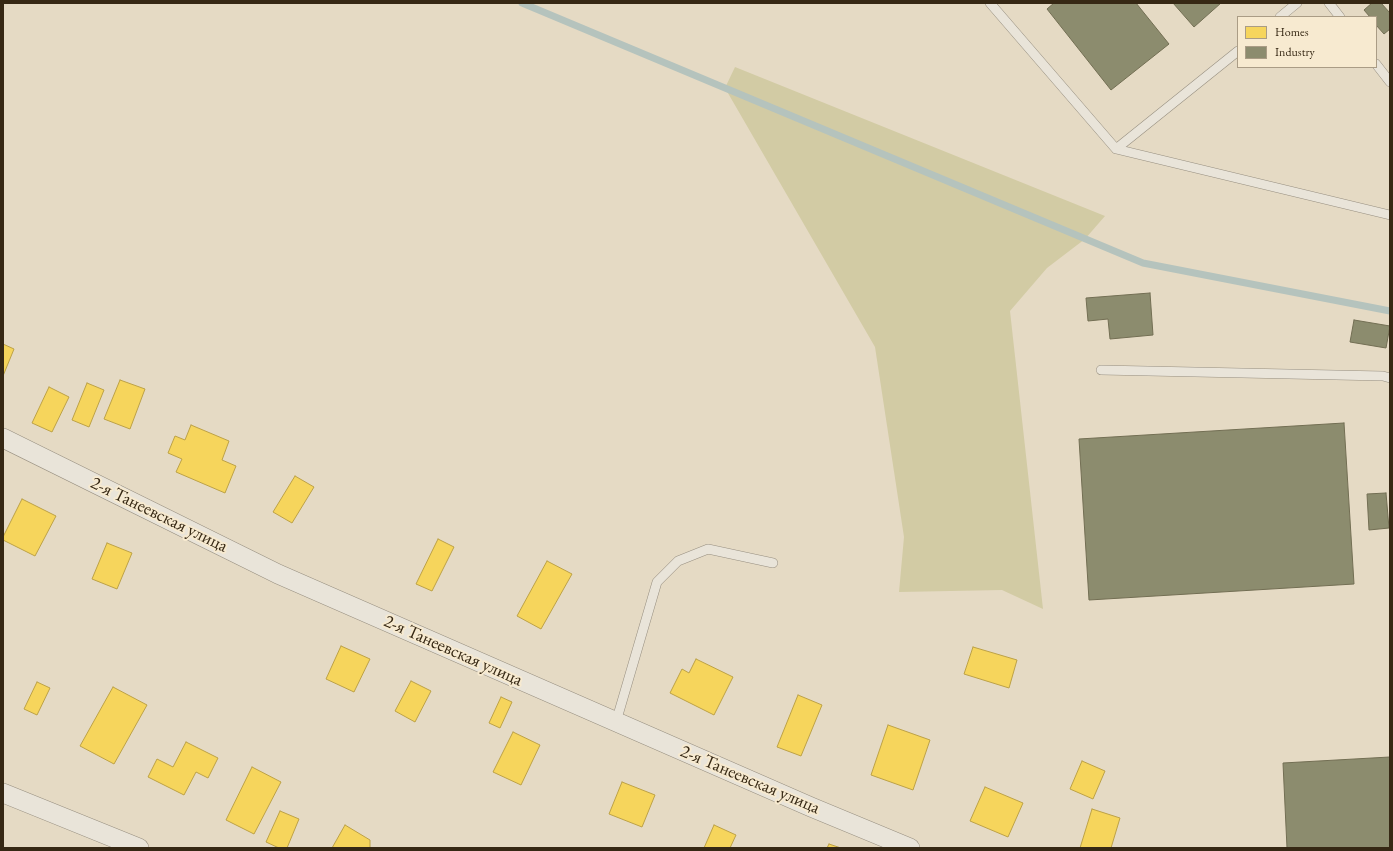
<!DOCTYPE html>
<html>
<head>
<meta charset="utf-8">
<style>
	body { margin:0 }
	#map { position:relative; width:1393px; height:851px; overflow:hidden; background:#e5dac4; font-family:"EB Garamond",serif }
	canvas { display:block }
	.frame { position:absolute; inset:0; border:4px solid #362814; pointer-events:none }
	.legend { position:absolute; left:1237px; top:16px; width:140px; height:52px; box-sizing:border-box; background:#f7ead0; border:1px solid #aa9c85; margin:0; padding:5px 7px; list-style:none; font-size:12px; color:#362814 }
	.legend li { display:flex; align-items:center; gap:8px; height:20px }
	.legend b { width:20px; border:1px solid #aa9c85 }
</style>
</head>
<body>
<div id="map">
<canvas width="1393" height="851"></canvas>
<div class="frame"></div>
<ul class="legend">
<li><b style="height:11px;background:#f6d55c"></b>Homes</li>
<li><b style="height:11px;background:#8c8c6e"></b>Industry</li>
</ul>
</div>
<script>
const c = document.querySelector('canvas').getContext('2d');
c.lineJoin = 'round';
function fill(path, color) {
  c.fillStyle = color;
  c.fill(path, 'evenodd');
}
function toPath(rows) {
  const path = new Path2D();
  for (const r of rows) {
    path.moveTo(r[0], r[1]);
    for (let i = 2; i < r.length; i += 2) path.lineTo(r[i], r[i + 1]);
  }
  return path;
}
function strokePath(path, color, width, dash) {
  c.strokeStyle = color;
  c.lineWidth = width;
  c.lineCap = dash ? 'butt' : 'round';
  c.setLineDash(dash || []);
  c.stroke(path);
}
function label(font, color, halo, rows, align = 'center') {
  c.font = font + ' "EB Garamond",serif';
  c.lineWidth = 4;
  c.setLineDash([]);
  c.textBaseline = 'middle';
  c.strokeStyle = halo;
  c.fillStyle = color;
  for (const [text, x, y, turn = 0] of rows) {
    c.save();
    c.translate(x, y);
    c.rotate((+turn || 0) * Math.PI / 180);
    c.textAlign = isNaN(turn) ? turn : align;
    if (halo) c.strokeText(text, 0, 0);
    c.fillText(text, 0, 0);
    c.restore();
  }
}
const green = toPath([
	[735,67,1105,216,1085,239,1047,268,1010,311,1043,609,1002,590,899,592,904,537,875,347,725,88]
]);
const homes = toPath([
	[3,344,14,349,3,376,3,344],
	[120,380,145,389,130,429,104,419,120,380],
	[87,383,104,390,89,427,72,420,87,383],
	[49,387,69,397,52,432,32,423,49,387],
	[191,425,229,441,222,460,236,466,225,493,176,472,182,459,168,453,175,436,185,440,191,425],
	[295,476,314,487,292,523,273,512,295,476],
	[22,499,56,516,35,556,3,540,3,537,22,499],
	[438,539,454,547,432,591,416,584,438,539],
	[107,543,132,553,117,589,92,579,107,543],
	[547,561,572,574,541,629,517,616,547,561],
	[341,646,370,659,354,692,326,679,341,646],
	[973,647,1017,660,1009,688,964,674,973,647],
	[696,659,733,677,714,715,670,693,682,669,689,673,696,659],
	[411,681,431,691,415,722,395,711,411,681],
	[37,682,50,688,37,715,24,709,37,682],
	[113,687,147,705,114,764,80,746,113,687],
	[798,695,822,705,801,756,777,747,798,695],
	[501,697,512,702,500,728,489,723,501,697],
	[888,725,930,740,913,790,871,775,888,725],
	[513,732,540,745,521,785,493,772,513,732],
	[186,742,218,758,208,778,196,772,184,795,148,777,157,759,173,767,186,742],
	[1082,761,1105,771,1093,799,1070,789,1082,761],
	[252,767,281,782,254,834,226,820,252,767],
	[622,782,655,795,642,827,609,814,622,782],
	[985,787,1023,803,1008,837,970,821,985,787],
	[1092,809,1120,818,1111,848,1080,848,1092,809],
	[280,811,299,819,287,848,279,848,266,842,280,811],
	[345,825,370,840,370,848,332,848,345,825],
	[714,825,736,835,730,848,704,848,714,825],
	[829,844,841,848,827,848,829,844]
]);
const industry = toPath([
	[1054,3,1136,3,1169,44,1111,90,1047,9,1054,3],
	[1173,3,1221,3,1194,27,1173,3],
	[1372,3,1381,3,1390,13,1390,29,1384,34,1376,25,1376,17,1370,17,1364,10,1372,3],
	[1150,293,1153,335,1110,339,1108,319,1088,321,1086,298,1150,293],
	[1354,320,1390,326,1386,348,1350,342,1354,320],
	[1344,423,1354,584,1089,600,1079,439,1344,423],
	[1386,493,1389,528,1369,530,1367,494,1386,493],
	[1390,757,1390,848,1287,848,1283,763,1390,757]
]);
const stream = toPath([
	[522,3,1143,263,1390,311]
]);
const service = toPath([
	[990,3,1116,149,1390,215],
	[1329,3,1340,17],
	[1280,17,1297,3],
	[1376,64,1390,82],
	[1116,149,1238,51],
	[1101,370,1383,376,1390,378],
	[616,722,657,582,678,561,708,549,773,563]
]);
const minor = toPath([
	[3,438,278,574,811,807,910,848],
	[3,793,139,848]
]);
const streetNames = [
	["2-я Танеевская улица",159,515,26],
	["2-я Танеевская улица",453,651,24],
	["2-я Танеевская улица",750,780,23]
];
fill(green, '#d2cba4');
fill(homes, '#f6d55c');
strokePath(homes, '#bca146', 1);
fill(industry, '#8c8c6e');
strokePath(industry, '#726e53', 1);
strokePath(stream, '#b5c3bd', 7);
strokePath(service, '#978f80', 10);
strokePath(minor, '#978f80', 20);
strokePath(service, '#e9e4d9', 9);
strokePath(minor, '#e9e4d9', 19);
label('18px', '#362814', '#f7ead0', streetNames);
</script>
</body>
</html>
